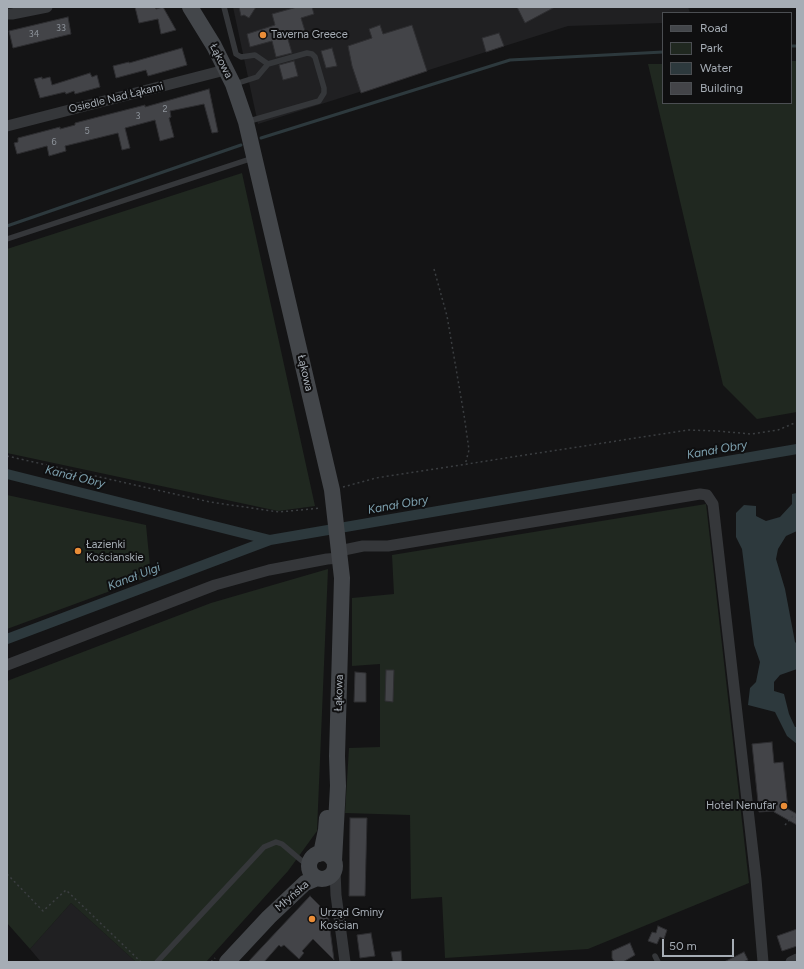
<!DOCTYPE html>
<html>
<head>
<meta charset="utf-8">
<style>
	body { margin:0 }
	#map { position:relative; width:804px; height:969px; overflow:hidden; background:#141415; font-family:Figtree,sans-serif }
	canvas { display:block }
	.frame { position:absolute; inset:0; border:8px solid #a6adb5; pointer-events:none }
	.legend { position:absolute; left:662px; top:12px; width:130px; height:92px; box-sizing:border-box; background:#0f0f10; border:1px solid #4b4e52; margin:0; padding:5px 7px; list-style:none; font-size:12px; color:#a6adb5 }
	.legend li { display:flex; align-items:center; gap:8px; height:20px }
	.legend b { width:20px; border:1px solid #4b4e52 }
	.scale { position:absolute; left:662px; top:939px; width:72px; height:18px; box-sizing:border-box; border:2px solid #a6adb5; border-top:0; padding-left:5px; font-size:12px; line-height:14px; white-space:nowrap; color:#a6adb5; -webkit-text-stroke:3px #0f0f10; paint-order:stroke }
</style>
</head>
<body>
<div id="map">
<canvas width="804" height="969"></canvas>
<div class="frame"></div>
<ul class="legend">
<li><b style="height:5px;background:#43464a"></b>Road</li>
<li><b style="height:11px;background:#202820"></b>Park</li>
<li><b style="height:11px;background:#2d393d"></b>Water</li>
<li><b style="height:11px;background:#434448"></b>Building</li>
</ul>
<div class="scale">50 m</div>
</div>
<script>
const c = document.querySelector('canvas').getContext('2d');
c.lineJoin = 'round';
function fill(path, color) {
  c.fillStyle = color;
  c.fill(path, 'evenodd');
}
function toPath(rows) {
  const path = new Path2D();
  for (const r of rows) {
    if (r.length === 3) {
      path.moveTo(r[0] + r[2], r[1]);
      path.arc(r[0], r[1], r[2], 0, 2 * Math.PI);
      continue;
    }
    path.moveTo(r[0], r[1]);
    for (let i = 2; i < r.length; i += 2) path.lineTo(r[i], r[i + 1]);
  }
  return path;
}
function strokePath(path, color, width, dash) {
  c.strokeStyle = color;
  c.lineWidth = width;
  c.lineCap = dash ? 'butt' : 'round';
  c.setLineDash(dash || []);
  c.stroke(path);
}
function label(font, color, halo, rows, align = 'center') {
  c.font = font + ' Figtree,sans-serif';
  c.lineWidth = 4;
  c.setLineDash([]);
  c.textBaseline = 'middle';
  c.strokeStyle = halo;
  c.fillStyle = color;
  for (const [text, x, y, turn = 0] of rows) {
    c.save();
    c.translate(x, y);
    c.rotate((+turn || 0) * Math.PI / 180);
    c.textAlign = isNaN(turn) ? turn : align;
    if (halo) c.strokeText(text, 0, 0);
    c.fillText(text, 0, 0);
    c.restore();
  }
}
const built = toPath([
	[233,7,688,7,690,13,663,13,663,23,568,26,258,124],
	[71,903,136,962,41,962,30,949]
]);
const green = toPath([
	[791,61,797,61,797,412,757,419,723,385,648,64,663,64,663,103,791,103],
	[242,173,315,506,278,511,7,453,7,249],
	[7,495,146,525,151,576,7,629],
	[706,504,749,883,588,949,445,958,442,897,411,899,410,815,345,813,349,748,380,747,380,664,352,666,352,598,394,594,392,555],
	[328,569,317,831,288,871,206,962,136,962,71,903,30,949,7,923,7,681,211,603]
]);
const water = toPath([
	[797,493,797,531,786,536,778,549,776,559,785,589,795,642,797,644,797,669,780,675,774,682,774,691,784,694,789,714,795,727,797,727,797,744,787,736,775,712,748,705,750,688,756,682,760,662,754,645,742,549,736,537,736,513,744,505,756,506,756,516,766,521,780,517,792,504,792,494]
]);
const stream = toPath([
	[791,46,797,46],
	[261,138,510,60,663,52],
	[7,226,241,145]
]);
const canal = toPath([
	[7,474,270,540,797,449],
	[7,639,270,540]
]);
const building = toPath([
	[135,7,155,7,156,9,163,7,176,30,161,34,158,19,139,23,135,7],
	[239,7,256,7,249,18,244,15,241,16,239,7],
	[297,7,312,7,314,14,301,18,305,31,287,36,292,53,276,57,272,41,250,47,247,34,275,25,272,14,297,7],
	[517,7,555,7,525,23,517,7],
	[68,17,71,34,13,48,9,31,68,17],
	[380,25,383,34,412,25,427,71,361,93,352,66,348,46,372,38,369,29,380,25],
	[499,33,504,46,486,52,482,38,499,33],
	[182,48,187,65,148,76,146,70,116,78,113,66,129,62,129,63,182,48],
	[332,48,337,66,326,68,321,51,332,48],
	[294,61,298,76,283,80,279,65,294,61],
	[90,73,92,77,97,75,100,87,75,94,74,91,66,94,65,92,40,98,34,79,42,77,42,79,50,77,52,85,90,73],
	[209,89,218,132,212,133,204,104,170,111,171,117,169,118,174,137,160,141,155,120,125,128,130,148,122,150,118,133,65,146,66,151,49,156,47,146,17,154,14,143,18,142,18,138,60,127,60,129,75,125,75,123,98,117,145,105,145,107,209,89],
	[386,670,394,670,393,702,385,701,386,670],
	[355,672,366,673,366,702,354,702,355,672],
	[772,742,774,763,783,762,788,809,797,814,797,825,774,812,774,811,759,812,752,744,772,742],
	[350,818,367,818,365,896,349,896,350,818],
	[310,896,328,914,334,960,313,939,302,951,304,953,299,959,284,945,281,947,279,945,264,962,248,962,310,896],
	[658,926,667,930,664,939,660,937,657,944,648,941,652,932,656,933,658,926],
	[797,929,797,946,782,951,777,936,797,929],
	[371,933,375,956,360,958,357,935,371,933],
	[630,943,635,955,623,962,616,962,613,960,612,958,612,951,630,943],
	[401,951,402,962,393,962,391,952,401,951],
	[744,952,748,960,743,962,724,962,744,952]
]);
const path = toPath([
	[434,269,447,316,464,415,469,450,465,465],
	[7,456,210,502,279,512,321,508],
	[343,487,376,478,688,430,717,431,751,434,778,430,797,422],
	[785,825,793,816,797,818],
	[7,874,43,911,66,890,141,962],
	[211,962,215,958]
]);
const lane = toPath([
	[224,7,236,54,241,57,255,55,268,64],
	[235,84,257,77,268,64,307,53,312,54,315,57,324,88,324,93,319,101,246,122],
	[7,239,253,158],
	[655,956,658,962],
	[157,962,264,847,276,842,282,844,302,861,310,863]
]);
const street = toPath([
	[7,14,12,14,47,7],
	[7,126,225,70],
	[339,551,363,546,388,546,700,494,707,495,713,504,756,879,763,962],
	[7,665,215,585,269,570,327,559,340,558],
	[335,870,336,895,345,962],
	[791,962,797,959]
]);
const secondary = toPath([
	[190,7,214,46,233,84,246,122,332,490,342,578,337,756,338,786,334,861],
	[322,866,13],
	[319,854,322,849,326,830,327,818],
	[227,962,269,917,305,883,317,878]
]);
const markers = [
	[263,35,4,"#ea8d37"],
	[78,551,4,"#ea8d37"],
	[784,806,4,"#ea8d37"],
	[312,919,4,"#ea8d37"]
];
const numberNames = [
	["33",61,28],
	["34",34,34],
	["2",165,109],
	["3",138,116],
	["5",87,131],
	["6",54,142]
];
const poiNames = [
	["Taverna Greece",271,35],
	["Łazienki",86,545],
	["Kościanskie",86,558],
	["Hotel Nenufar",776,806,"right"],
	["Urząd Gminy",320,913],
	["Kościan",320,926]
];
const streetNames = [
	["Łąkowa",221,61,63],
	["Osiedle Nad Łąkami",116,98,-14],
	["Łąkowa",305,373,77],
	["Łąkowa",339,693,-88],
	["Młyńska",292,896,-41]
];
const waterNames = [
	["Kanał Obry",717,450,-10],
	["Kanał Obry",75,477,14],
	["Kanał Obry",398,505,-10],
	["Kanał Ulgi",134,577,-21]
];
fill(built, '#202022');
fill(green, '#202820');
fill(water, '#2d393d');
strokePath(stream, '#2d393d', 3);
strokePath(canal, '#2d393d', 10);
fill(building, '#434448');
strokePath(building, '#2e2e31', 1);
strokePath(path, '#3b3e41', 1.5, [2, 3]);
strokePath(lane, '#35373a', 5.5);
strokePath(street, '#35373a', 11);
strokePath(secondary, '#43464a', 16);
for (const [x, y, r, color] of markers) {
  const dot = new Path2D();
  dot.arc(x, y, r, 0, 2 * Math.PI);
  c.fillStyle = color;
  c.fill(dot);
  strokePath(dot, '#0f0f10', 1.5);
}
label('9px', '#8d939a', null, numberNames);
label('11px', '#a6adb5', '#0f0f10', poiNames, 'left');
label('11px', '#a6adb5', '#0f0f10', streetNames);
label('italic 12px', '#7ea1af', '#0f0f10', waterNames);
</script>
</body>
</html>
